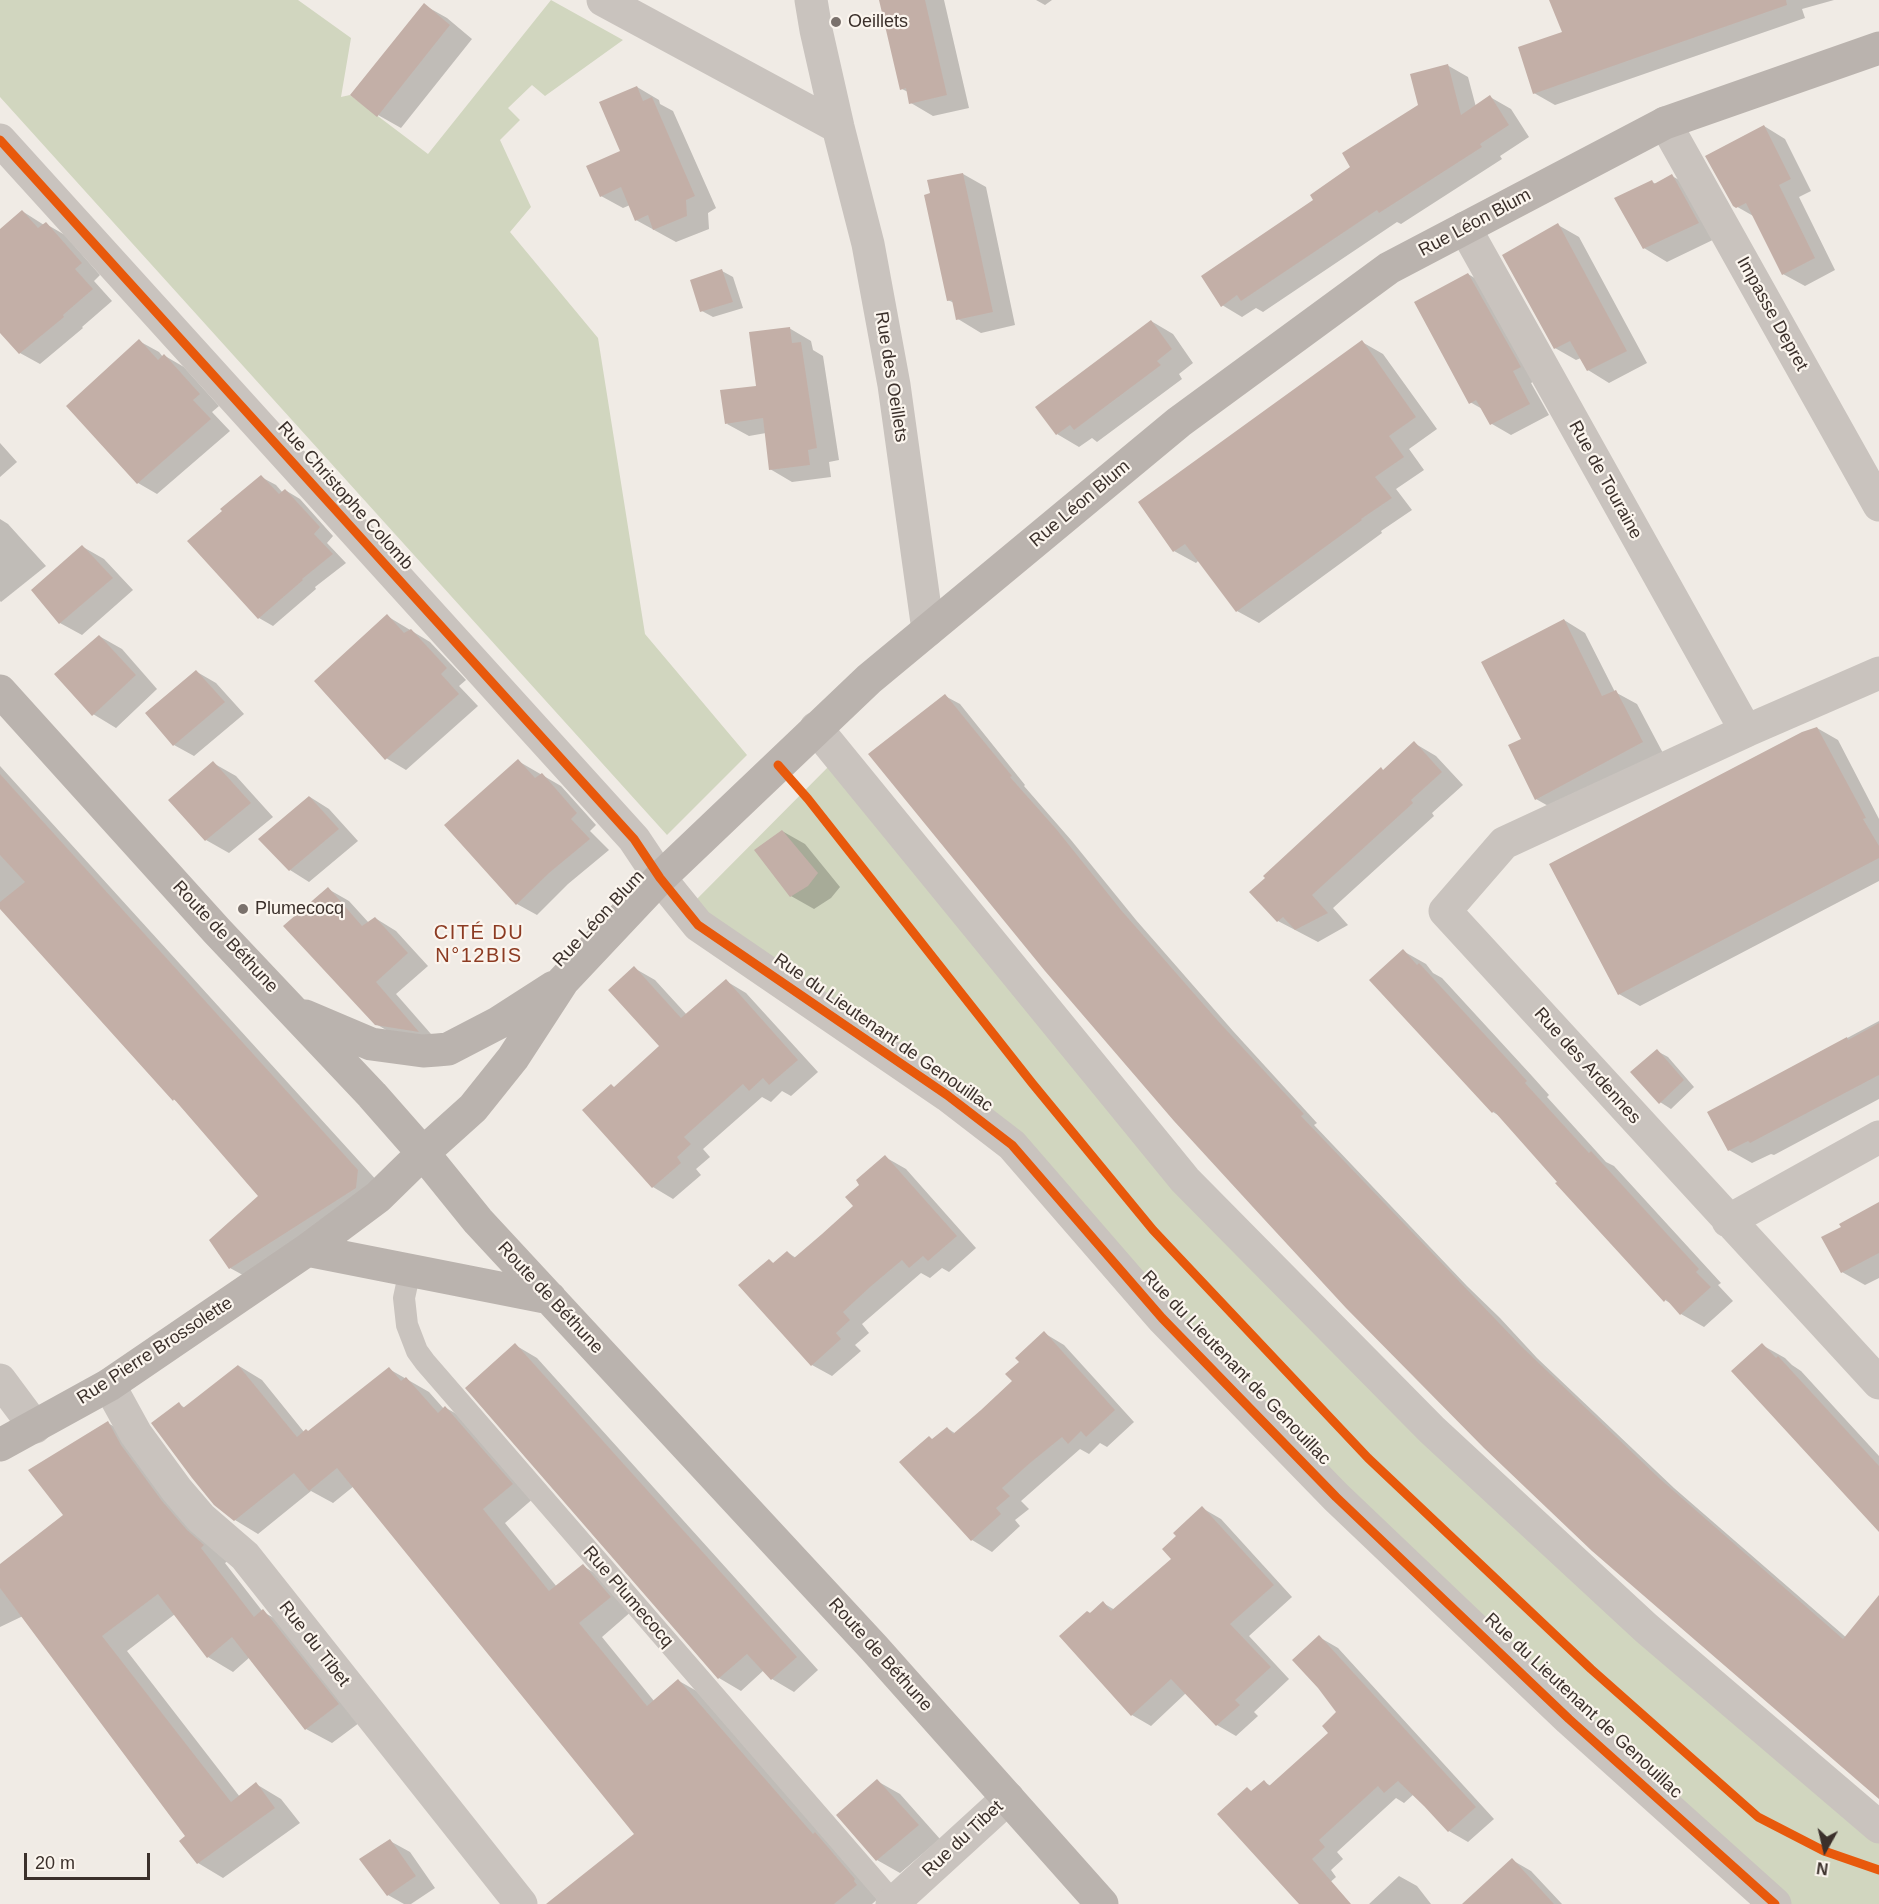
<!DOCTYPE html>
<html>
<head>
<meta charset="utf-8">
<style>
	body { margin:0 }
	#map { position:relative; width:1879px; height:1904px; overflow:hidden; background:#f0ebe5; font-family:Helvetica,sans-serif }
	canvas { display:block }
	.north { position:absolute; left:1795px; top:1820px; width:60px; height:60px; -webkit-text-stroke:4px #fbf5ee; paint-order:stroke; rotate:188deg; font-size:16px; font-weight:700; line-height:24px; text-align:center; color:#3b302b }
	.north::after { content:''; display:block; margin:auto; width:21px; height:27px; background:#3b302b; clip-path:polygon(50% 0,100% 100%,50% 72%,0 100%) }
	.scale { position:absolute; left:24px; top:1853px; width:126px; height:27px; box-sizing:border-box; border:3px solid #3b302b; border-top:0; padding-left:8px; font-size:18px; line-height:21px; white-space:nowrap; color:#3b302b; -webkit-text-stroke:4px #fbf5ee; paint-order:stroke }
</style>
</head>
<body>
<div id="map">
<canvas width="1879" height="1904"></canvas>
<div class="north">N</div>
<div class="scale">20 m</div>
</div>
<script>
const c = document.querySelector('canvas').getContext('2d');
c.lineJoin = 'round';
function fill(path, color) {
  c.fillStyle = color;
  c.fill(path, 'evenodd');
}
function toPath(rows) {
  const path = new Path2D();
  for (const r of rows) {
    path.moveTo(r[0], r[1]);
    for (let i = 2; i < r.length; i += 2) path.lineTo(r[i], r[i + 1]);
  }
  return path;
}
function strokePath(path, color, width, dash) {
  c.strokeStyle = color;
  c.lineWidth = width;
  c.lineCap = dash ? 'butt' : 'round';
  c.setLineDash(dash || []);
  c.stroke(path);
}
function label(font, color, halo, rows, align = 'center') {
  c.font = font + ' Helvetica,sans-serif';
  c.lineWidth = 4.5;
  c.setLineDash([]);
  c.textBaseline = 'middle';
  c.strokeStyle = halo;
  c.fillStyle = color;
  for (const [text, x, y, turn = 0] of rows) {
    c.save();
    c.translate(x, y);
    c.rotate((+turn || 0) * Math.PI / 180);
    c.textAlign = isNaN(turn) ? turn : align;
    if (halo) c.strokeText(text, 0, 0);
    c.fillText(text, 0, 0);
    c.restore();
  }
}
const green = toPath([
	[0,0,298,0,351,38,341,97,350,95,428,154,551,0,623,40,545,96,532,85,508,108,520,120,500,140,531,207,510,232,598,338,645,634,747,755,667,835,0,97],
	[839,756,1185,1180,1879,1827,1879,1904,1777,1904,1641,1787,1012,1145,686,910]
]);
const shadow = toPath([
	[880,0,944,0,969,108,933,116,911,103,908,92,902,89],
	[1036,0,1052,0,1045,5],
	[1551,0,1834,0,1802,9,1805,18,1555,105,1534,93,1563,33],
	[424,5,447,18,472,39,401,128,378,115],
	[1447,65,1468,77,1476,107,1490,97,1511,109,1529,137,1500,156,1502,159,1401,224,1397,222,1263,312,1256,308,1242,317,1222,305,1315,201,1420,106],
	[637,87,659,100,660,104,673,111,716,208,708,213,709,229,676,242,636,220,630,205,623,208,601,196,622,152],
	[1764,126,1785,139,1811,191,1799,197,1835,270,1805,286,1783,274,1755,217,1734,205],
	[963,174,986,187,1015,325,981,333,958,319,954,303,948,300],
	[1672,176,1695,189,1721,236,1667,262,1644,248,1652,182,1656,184],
	[22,211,44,225,46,224,65,235,100,275,94,281,112,301,82,327,83,328,40,364,20,353,0,331,0,231],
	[1558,225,1579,237,1647,363,1609,383,1588,370,1581,358,1576,360,1555,348],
	[722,271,733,277,743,308,713,317,702,311],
	[1468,274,1488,286,1540,378,1531,383,1549,415,1511,435,1492,424,1484,410,1470,402],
	[1151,321,1173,334,1193,363,1179,374,1182,379,1097,442,1092,438,1079,447,1057,434],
	[789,328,811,341,813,350,823,356,839,460,829,462,831,477,792,482,770,469,766,433,749,436,727,424,758,387],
	[139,341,159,352,163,357,165,356,184,367,219,406,212,412,230,431,157,494,138,483],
	[1362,342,1383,354,1437,429,1409,449,1424,470,1396,489,1412,510,1381,531,1382,533,1259,623,1237,611,1199,560,1196,563,1174,551],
	[0,443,17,462,0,477],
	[261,477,276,485,283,493,285,490,300,499,333,536,327,543,346,563,315,587,316,589,273,626,259,618,190,541],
	[0,519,8,524,46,566,1,602,0,601],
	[83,547,104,559,133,590,82,635,60,623,33,590],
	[387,616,430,642,466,680,459,686,478,706,406,770,386,758],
	[1564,620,1585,633,1615,692,1637,704,1664,755,1557,811,1536,799,1523,739],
	[99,636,122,649,157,689,116,728,93,714],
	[197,672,216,683,244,714,194,756,174,745],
	[945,696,960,704,1025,785,1024,786,1071,840,1136,920,1233,1031,1317,1123,1314,1125,1467,1286,1500,1318,1537,1358,1674,1488,1879,1666,1879,1796,1593,1550],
	[1817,728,1838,740,1879,819,1879,881,1640,1006,1619,994],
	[1414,743,1436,756,1463,785,1432,813,1434,816,1333,908,1348,925,1318,942,1278,921,1251,892],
	[518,761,561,786,596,825,590,831,609,850,568,884,537,915,517,904],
	[213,763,236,776,273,817,229,853,206,840,170,800],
	[0,766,379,1183,252,1280,230,1268,260,1196,180,1103,173,1099,0,907],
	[310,797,329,809,358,841,309,882,290,870],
	[782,831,805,844,840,887,831,898,814,909,791,896],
	[328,889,349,901,369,923,375,918,396,931,428,966,396,994,438,1042,398,1037,376,1024],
	[1403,951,1426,964,1433,973,1442,978,1532,1076,1549,1095,1547,1097,1606,1162,1614,1166,1721,1283,1718,1285,1733,1301,1704,1327,1681,1314,1673,1305,1665,1300,1501,1117,1493,1112],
	[634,968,655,980,687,1015,726,981,746,993,818,1072,791,1096,782,1091,771,1102,762,1097,703,1149,710,1157,696,1169,701,1175,673,1199,653,1187,615,1088,661,1046],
	[1879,1021,1879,1099,1774,1155,1771,1154,1752,1163,1729,1150,1709,1112],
	[1657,1051,1668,1057,1694,1087,1671,1109,1660,1102],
	[885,1157,906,1169,976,1248,949,1272,942,1268,930,1278,921,1273,862,1324,869,1333,855,1345,861,1351,832,1376,812,1365,769,1260,774,1264,787,1252,796,1258,855,1206],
	[1879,1204,1879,1278,1865,1285,1842,1272,1843,1227],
	[1044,1333,1064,1345,1134,1422,1107,1447,1100,1443,1089,1454,1080,1449,1021,1501,1029,1509,1015,1520,1020,1526,992,1552,972,1540,933,1440,947,1428,956,1434,1014,1381,1021,1362],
	[515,1345,537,1358,818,1670,794,1692,772,1679,764,1670,741,1691,719,1678],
	[1762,1345,1785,1358,1792,1365,1801,1371,1879,1456,1879,1524],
	[239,1366,262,1380,304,1432,309,1432,389,1369,429,1392,444,1409,446,1408,469,1421,535,1497,505,1523,557,1587,583,1566,606,1580,633,1610,602,1637,654,1701,679,1681,702,1694,879,1898,872,1904,558,1904,637,1834,354,1486,333,1503,311,1491,258,1534,235,1520,179,1404,185,1408],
	[108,1423,133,1438,228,1561,225,1563,263,1612,289,1626,363,1720,332,1743,306,1729,250,1657,233,1672,208,1657,175,1614,127,1651,240,1797,256,1784,281,1799,300,1823,223,1878,198,1863,187,1837,23,1616,0,1627,0,1566,65,1515],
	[1202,1508,1221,1519,1292,1597,1249,1636,1289,1679,1254,1712,1258,1716,1236,1736,1217,1725,1186,1693,1151,1726,1132,1715,1061,1636,1103,1603,1115,1610,1173,1559],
	[1319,1637,1338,1648,1494,1819,1468,1842,1449,1831,1414,1794,1404,1803,1396,1798,1337,1852,1343,1859,1331,1870,1336,1877,1308,1902,1247,1788,1252,1792,1264,1782,1271,1786,1330,1733,1338,1712],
	[877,1781,900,1794,940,1839,900,1873,877,1860,838,1815],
	[390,1841,410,1852,435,1888,411,1904,404,1904,388,1895],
	[1512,1860,1531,1871,1562,1904,1464,1904],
	[1399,1876,1417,1886,1431,1904,1369,1904]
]);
const building = toPath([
	[879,0,925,0,947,95,909,104,906,88,900,90],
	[1549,0,1786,0,1787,5,1533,94,1518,47,1562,32],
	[424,3,450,25,377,117,350,95],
	[1448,64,1461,115,1490,95,1509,125,1480,144,1482,147,1379,213,1377,210,1241,301,1237,295,1221,307,1201,276,1313,200,1310,195,1350,167,1342,153,1418,105,1410,74],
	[637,86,643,101,652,97,695,196,686,200,687,216,653,230,648,215,635,221,621,187,600,197,586,166,620,151,599,102],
	[1764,125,1791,179,1779,185,1815,258,1782,275,1746,203,1736,208,1733,206,1705,156],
	[963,173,993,312,956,320,952,300,947,301,924,195,930,193,927,180],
	[1672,174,1699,223,1643,249,1614,198,1652,180,1654,184],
	[22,210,38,228,46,222,82,263,75,269,93,289,63,315,64,317,19,354,0,333,0,229],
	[1558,223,1627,351,1587,371,1570,341,1554,349,1502,255],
	[722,269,733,302,700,312,690,280],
	[1468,273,1521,367,1513,371,1530,404,1490,425,1476,400,1469,404,1414,302],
	[1151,320,1172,349,1157,361,1161,365,1074,430,1070,425,1056,435,1035,407],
	[790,327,792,343,801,342,817,448,808,450,810,465,769,470,763,418,725,424,720,390,756,386,749,332],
	[139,339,158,360,164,354,200,394,193,400,211,419,137,484,66,406],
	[1362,340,1416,417,1389,436,1404,457,1375,477,1392,498,1361,519,1362,520,1236,612,1185,544,1173,552,1138,502],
	[261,475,279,494,285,489,320,527,314,534,333,554,302,579,303,580,258,619,187,541,222,511,220,509],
	[82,545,113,578,59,624,31,590],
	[387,614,404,633,411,629,447,668,441,674,459,694,385,760,314,681],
	[1564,619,1602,696,1616,690,1643,742,1535,800,1508,745,1521,739,1481,662],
	[99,635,136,675,92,716,54,674],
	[196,670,225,702,173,746,145,713],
	[945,694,1012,776,1010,777,1057,830,1121,910,1218,1021,1304,1114,1301,1116,1522,1347,1659,1478,1843,1639,1879,1595,1879,1799,1592,1551,1484,1448,1346,1308,1263,1218,1174,1121,1045,971,868,754],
	[1817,727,1866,818,1863,819,1879,846,1879,858,1618,995,1549,864,1802,732],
	[1414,741,1442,772,1411,800,1413,803,1312,895,1328,913,1295,930,1283,917,1277,922,1249,892,1265,878,1263,876,1381,767,1383,770],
	[518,759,535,778,542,773,577,813,571,819,590,839,549,873,516,905,444,825],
	[213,761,251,803,205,841,168,800],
	[0,774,358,1170,356,1188,229,1269,209,1240,258,1196,174,1099,173,1101,0,909,0,902,25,882,0,855],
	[309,796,339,829,289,871,258,839],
	[782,830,818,873,808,886,790,897,754,850],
	[328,887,362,926,375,917,408,953,376,982,419,1032,375,1025,283,926],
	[1403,949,1417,965,1419,963,1509,1061,1527,1081,1525,1083,1589,1153,1591,1151,1699,1269,1696,1272,1711,1287,1680,1315,1666,1299,1664,1302,1555,1183,1557,1182,1494,1111,1492,1113,1369,980],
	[634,966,681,1018,726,979,798,1060,769,1085,763,1078,749,1091,743,1084,684,1137,691,1144,677,1157,681,1163,652,1188,582,1110,611,1084,614,1087,659,1046,608,990],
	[1879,1023,1879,1075,1750,1143,1748,1141,1728,1151,1707,1112,1847,1037,1848,1040],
	[1657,1049,1684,1080,1659,1104,1630,1072],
	[885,1155,957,1236,928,1261,923,1256,909,1268,902,1260,870,1287,843,1312,850,1320,836,1333,841,1339,811,1366,738,1285,769,1259,773,1263,787,1251,794,1258,822,1234,853,1206,845,1197,859,1185,856,1180],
	[1879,1202,1879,1253,1841,1273,1821,1237,1841,1227,1839,1224],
	[1044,1331,1115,1410,1086,1437,1081,1431,1068,1444,1062,1437,1030,1463,1002,1488,1010,1496,996,1508,1001,1514,971,1541,899,1462,929,1436,932,1439,947,1427,953,1434,981,1410,1012,1381,1005,1374,1019,1362,1015,1358],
	[515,1343,797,1657,771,1680,747,1654,718,1679,465,1388],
	[1762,1343,1776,1358,1778,1356,1879,1466,1879,1532,1731,1371],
	[238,1365,297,1437,306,1429,308,1431,389,1367,401,1381,406,1377,438,1413,445,1406,513,1484,483,1509,549,1591,583,1564,611,1597,579,1623,647,1706,678,1679,813,1834,815,1832,855,1879,854,1881,857,1885,834,1904,546,1904,634,1834,337,1468,309,1491,294,1473,234,1521,214,1505,192,1478,151,1423,179,1402,183,1408],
	[108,1421,121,1445,162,1501,187,1530,204,1545,201,1548,254,1617,263,1609,339,1704,305,1730,232,1637,207,1658,158,1594,102,1636,231,1802,256,1782,275,1808,197,1864,179,1841,185,1836,0,1588,0,1564,63,1515,28,1470],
	[1202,1506,1274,1585,1230,1624,1271,1667,1235,1700,1240,1705,1216,1726,1171,1679,1131,1716,1059,1636,1087,1611,1090,1613,1103,1601,1111,1611,1171,1559,1162,1549,1176,1536,1173,1533],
	[1319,1635,1476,1807,1448,1832,1424,1806,1398,1781,1384,1793,1378,1786,1319,1840,1325,1847,1312,1859,1351,1904,1299,1904,1217,1814,1247,1787,1251,1791,1264,1780,1269,1786,1328,1733,1322,1726,1336,1712,1318,1688,1292,1660],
	[877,1779,919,1825,876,1861,836,1815],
	[390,1839,416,1876,387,1896,359,1859],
	[1512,1858,1554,1904,1462,1904]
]);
const lane = toPath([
	[410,1270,404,1298,407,1325,417,1351,425,1362,895,1904]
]);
const street = toPath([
	[603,0,838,127],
	[811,0,816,30,838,127,868,244,894,385,928,630],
	[1665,123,1879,505],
	[0,140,634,839,660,878,698,925,947,1095,1012,1145,1162,1318,1336,1497,1569,1719,1775,1904],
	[1465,228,1746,731],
	[1879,673,1746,731,1504,843,1445,911,1879,1383],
	[816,728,1185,1180,1432,1430,1646,1628,1879,1827],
	[1728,1221,1879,1137],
	[0,1380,35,1427],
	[109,1385,136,1434,177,1490,201,1518,245,1556,521,1904],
	[892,1904,1008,1798]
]);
const secondary = toPath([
	[0,691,217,931,372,1095,423,1153,478,1221,874,1648,1102,1904],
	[305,1016,371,1044,423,1051,437,1050,448,1049,498,1023,554,987],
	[307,1250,550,1298],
	[0,1445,109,1385,307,1250,378,1197,423,1153,473,1108,513,1058,563,981,660,878,869,679,1179,422,1389,268,1665,123,1879,48]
]);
const cycleway = toPath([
	[0,140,634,839,660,878,698,925,947,1095,1012,1145,1162,1318,1336,1497,1569,1719,1775,1904],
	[778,765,808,799,1032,1083,1153,1230,1368,1458,1591,1669,1758,1817,1824,1851,1879,1870]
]);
const markers = [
	[836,22,6,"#7a716c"],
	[243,909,6,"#7a716c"]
];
const poiNames = [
	["Oeillets",848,22],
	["Plumecocq",255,909]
];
const streetNames = [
	["Rue Léon Blum",1475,223,-28],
	["Impasse Depret",1772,314,61],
	["Rue des Oeillets",891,377,81],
	["Rue de Touraine",1605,480,61],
	["Rue Christophe Colomb",345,496,48],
	["Rue Léon Blum",1080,504,-40],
	["Rue Léon Blum",599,919,-47],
	["Route de Béthune",225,937,47],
	["Rue du Lieutenant de Genouillac",883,1033,35],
	["Rue des Ardennes",1587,1066,48],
	["Route de Béthune",550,1298,47],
	["Rue Pierre Brossolette",155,1351,-33],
	["Rue du Lieutenant de Genouillac",1236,1368,46],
	["Rue Plumecocq",628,1597,49],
	["Rue du Tibet",314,1644,52],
	["Route de Béthune",880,1655,48],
	["Rue du Lieutenant de Genouillac",1583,1706,43],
	["Rue du Tibet",963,1839,-43]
];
const neighbourhoodNames = [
	["CITÉ DU",479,933],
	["N°12BIS",479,956]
];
fill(green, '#d1d6bf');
fill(shadow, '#0003');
fill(building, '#c3afa7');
strokePath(lane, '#c9c3be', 22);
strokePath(street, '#c9c3be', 33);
strokePath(secondary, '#bab3ae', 33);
strokePath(cycleway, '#e8590c', 9);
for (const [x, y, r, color] of markers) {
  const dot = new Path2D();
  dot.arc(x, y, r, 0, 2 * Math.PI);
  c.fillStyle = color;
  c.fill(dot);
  strokePath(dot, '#fbf5ee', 2);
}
label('18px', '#3b302b', '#fbf5ee', poiNames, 'left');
label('18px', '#3b302b', '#fbf5ee', streetNames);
c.letterSpacing = '1.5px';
label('20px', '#8c3b22', '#fbf5ee', neighbourhoodNames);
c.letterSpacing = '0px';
</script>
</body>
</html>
